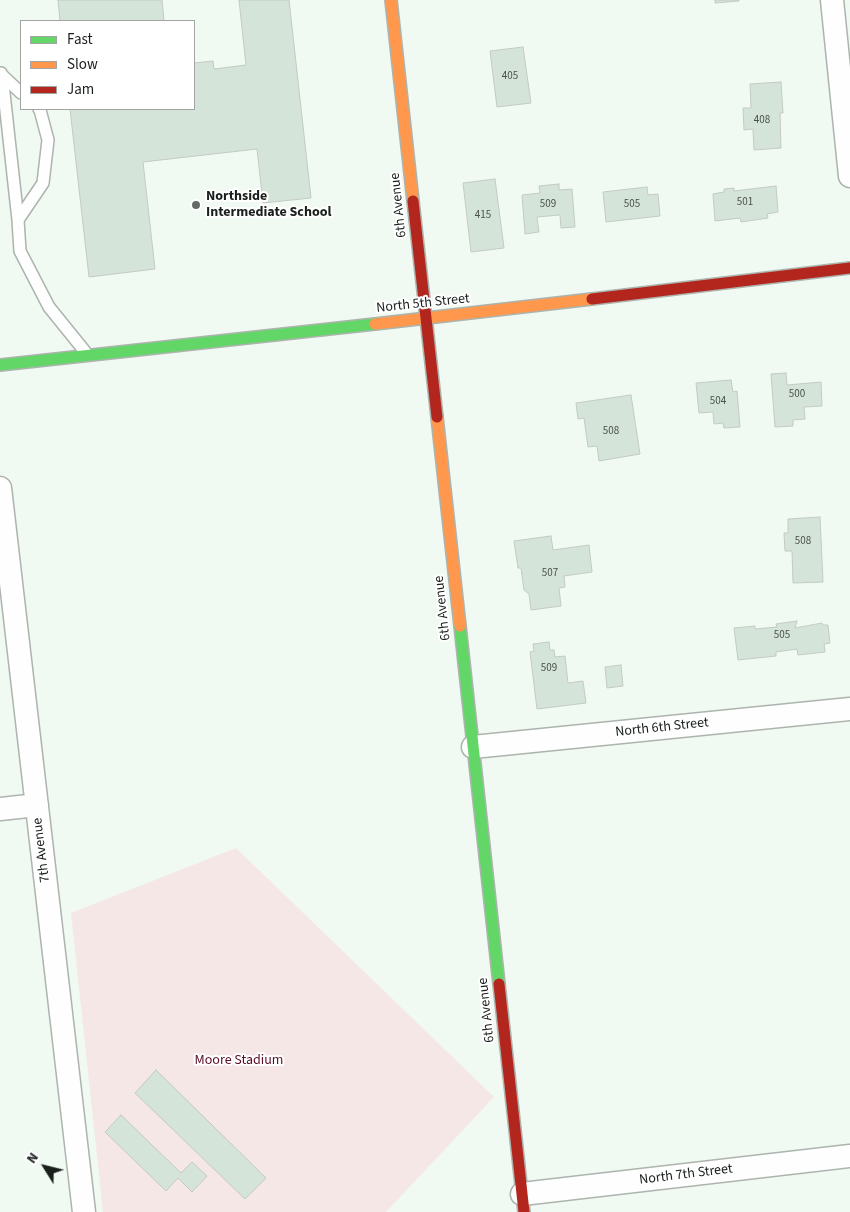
<!DOCTYPE html>
<html>
<head>
<meta charset="utf-8">
<style>
	body { margin:0 }
	#map { position:relative; width:850px; height:1212px; overflow:hidden; background:#f0f9f2; font-family:"Source Sans 3",sans-serif }
	canvas { display:block }
	.legend { position:absolute; left:20px; top:20px; width:175px; height:90px; box-sizing:border-box; background:#fff; border:1px solid #a3a5a4; margin:0; padding:6px 9px; list-style:none; font-size:15px; color:#191f1b }
	.legend li { display:flex; align-items:center; gap:10px; height:25px }
	.legend b { width:25px; border:1px solid #a3a5a4 }
	.north { position:absolute; left:20px; top:1142px; width:50px; height:50px; -webkit-text-stroke:4px #fff; paint-order:stroke; rotate:306deg; font-size:14px; font-weight:700; line-height:20px; text-align:center; color:#191f1b }
	.north::after { content:''; display:block; margin:auto; width:18px; height:22px; background:#191f1b; clip-path:polygon(50% 0,100% 100%,50% 72%,0 100%) }
</style>
</head>
<body>
<div id="map">
<canvas width="850" height="1212"></canvas>
<ul class="legend">
<li><b style="height:6px;background:#63d668"></b>Fast</li>
<li><b style="height:6px;background:#ff974d"></b>Slow</li>
<li><b style="height:6px;background:#b3261e"></b>Jam</li>
</ul>
<div class="north">N</div>
</div>
<script>
const c = document.querySelector('canvas').getContext('2d');
c.lineJoin = 'round';
function fill(path, color) {
  c.fillStyle = color;
  c.fill(path, 'evenodd');
}
function toPath(rows) {
  const path = new Path2D();
  for (const r of rows) {
    path.moveTo(r[0], r[1]);
    for (let i = 2; i < r.length; i += 2) path.lineTo(r[i], r[i + 1]);
  }
  return path;
}
function strokePath(path, color, width, dash) {
  c.strokeStyle = color;
  c.lineWidth = width;
  c.lineCap = dash ? 'butt' : 'round';
  c.setLineDash(dash || []);
  c.stroke(path);
}
function label(font, color, halo, rows, align = 'center') {
  c.font = font + ' "Source Sans 3",sans-serif';
  c.lineWidth = 4;
  c.setLineDash([]);
  c.textBaseline = 'middle';
  c.strokeStyle = halo;
  c.fillStyle = color;
  for (const [text, x, y, turn = 0] of rows) {
    c.save();
    c.translate(x, y);
    c.rotate((+turn || 0) * Math.PI / 180);
    c.textAlign = isNaN(turn) ? turn : align;
    if (halo) c.strokeText(text, 0, 0);
    c.fillText(text, 0, 0);
    c.restore();
  }
}
const green = toPath([
	[236,848,494,1097,386,1212,103,1212,71,913]
]);
const building = toPath([
	[58,0,162,0,164,21,60,21,58,0],
	[239,0,289,0,311,198,263,203,257,149,143,162,155,269,89,277,70,109,194,109,194,63,213,61,214,69,246,65,239,0],
	[715,0,739,0,739,1,715,3,715,0],
	[523,47,531,103,497,107,490,51,523,47],
	[781,82,783,113,780,113,781,148,754,150,753,129,744,130,743,108,751,108,750,84,781,82],
	[495,179,504,248,471,252,463,183,495,179],
	[559,184,559,190,572,189,575,227,561,228,560,215,537,217,539,232,525,234,522,195,540,193,539,186,559,184],
	[776,186,778,212,767,214,768,218,741,222,740,218,715,221,713,194,724,192,724,189,734,188,734,191,776,186],
	[647,187,648,195,658,194,660,216,606,222,603,192,647,187],
	[786,373,787,385,821,382,822,406,804,407,805,419,793,420,793,426,775,427,771,374,786,373],
	[731,380,733,392,737,391,740,427,724,428,723,423,714,424,713,412,699,413,696,383,731,380],
	[631,395,640,454,599,461,597,446,588,447,584,418,578,419,576,403,631,395],
	[820,517,823,582,793,583,792,551,785,551,784,533,788,533,788,519,820,517],
	[551,536,553,550,589,545,592,572,564,576,565,587,559,588,561,606,531,610,529,594,524,590,521,568,518,568,514,541,551,536],
	[797,621,795,628,822,623,823,625,828,625,830,643,824,644,825,652,798,655,797,649,776,652,776,656,738,660,734,628,755,626,755,629,777,627,776,624,797,621],
	[549,642,550,650,554,650,555,657,565,656,568,683,583,681,586,703,537,709,530,652,534,651,533,644,549,642],
	[621,665,623,686,607,688,605,667,621,665],
	[156,1070,266,1178,245,1199,135,1093,156,1070],
	[121,1115,181,1173,192,1162,207,1176,192,1192,178,1178,166,1191,105,1132,121,1115]
]);
const lane = toPath([
	[1,73,2,75,21,93],
	[2,75,18,220],
	[39,109,40,110,48,140,43,183,18,220,20,251,49,307,87,354]
]);
const street = toPath([
	[832,0,850,176],
	[0,488,84,1212],
	[473,747,850,709],
	[0,809,37,805],
	[522,1194,850,1156]
]);
const fast = toPath([
	[0,365,375,324],
	[460,626,499,984]
]);
const slow = toPath([
	[391,0,413,201],
	[375,324,592,299],
	[437,417,460,626]
]);
const jam = toPath([
	[413,201,437,417],
	[592,299,850,268],
	[499,984,524,1212]
]);
const markers = [
	[196,205,5,"#646b66"]
];
const numberNames = [
	["405",510,77],
	["408",762,121],
	["501",745,203],
	["509",548,205],
	["505",632,205],
	["415",483,216],
	["500",797,395],
	["504",718,402],
	["508",611,432],
	["508",803,542],
	["507",550,574],
	["505",782,636],
	["509",549,669]
];
const poiNames = [
	["Northside",206,197],
	["Intermediate School",206,213]
];
const streetNames = [
	["6th Avenue",399,205,-96],
	["North 5th Street",423,304,-6],
	["6th Avenue",443,608,-96],
	["North 6th Street",662,728,-6],
	["7th Avenue",42,850,-97],
	["6th Avenue",487,1010,-96],
	["North 7th Street",686,1175,-7]
];
const parkNames = [
	["Moore Stadium",239,1061]
];
fill(green, '#f6e7e7');
fill(building, '#d5e4d9');
strokePath(building, '#c3cac4', 1);
strokePath(lane, '#adb4ae', 14);
strokePath(street, '#adb4ae', 25);
strokePath(fast, '#adb4ae', 14);
strokePath(slow, '#adb4ae', 14);
strokePath(jam, '#adb4ae', 14);
strokePath(lane, '#fdfefd', 11);
strokePath(street, '#fdfefd', 22);
strokePath(fast, '#63d668', 11);
strokePath(slow, '#ff974d', 11);
strokePath(jam, '#b3261e', 11);
for (const [x, y, r, color] of markers) {
  const dot = new Path2D();
  dot.arc(x, y, r, 0, 2 * Math.PI);
  c.fillStyle = color;
  c.fill(dot);
  strokePath(dot, '#fff', 2);
}
label('11px', '#48504a', null, numberNames);
label('bold 14px', '#191f1b', '#fff', poiNames, 'left');
label('14px', '#191f1b', '#fff', streetNames);
label('14px', '#5a0e29', '#fff', parkNames);
</script>
</body>
</html>
